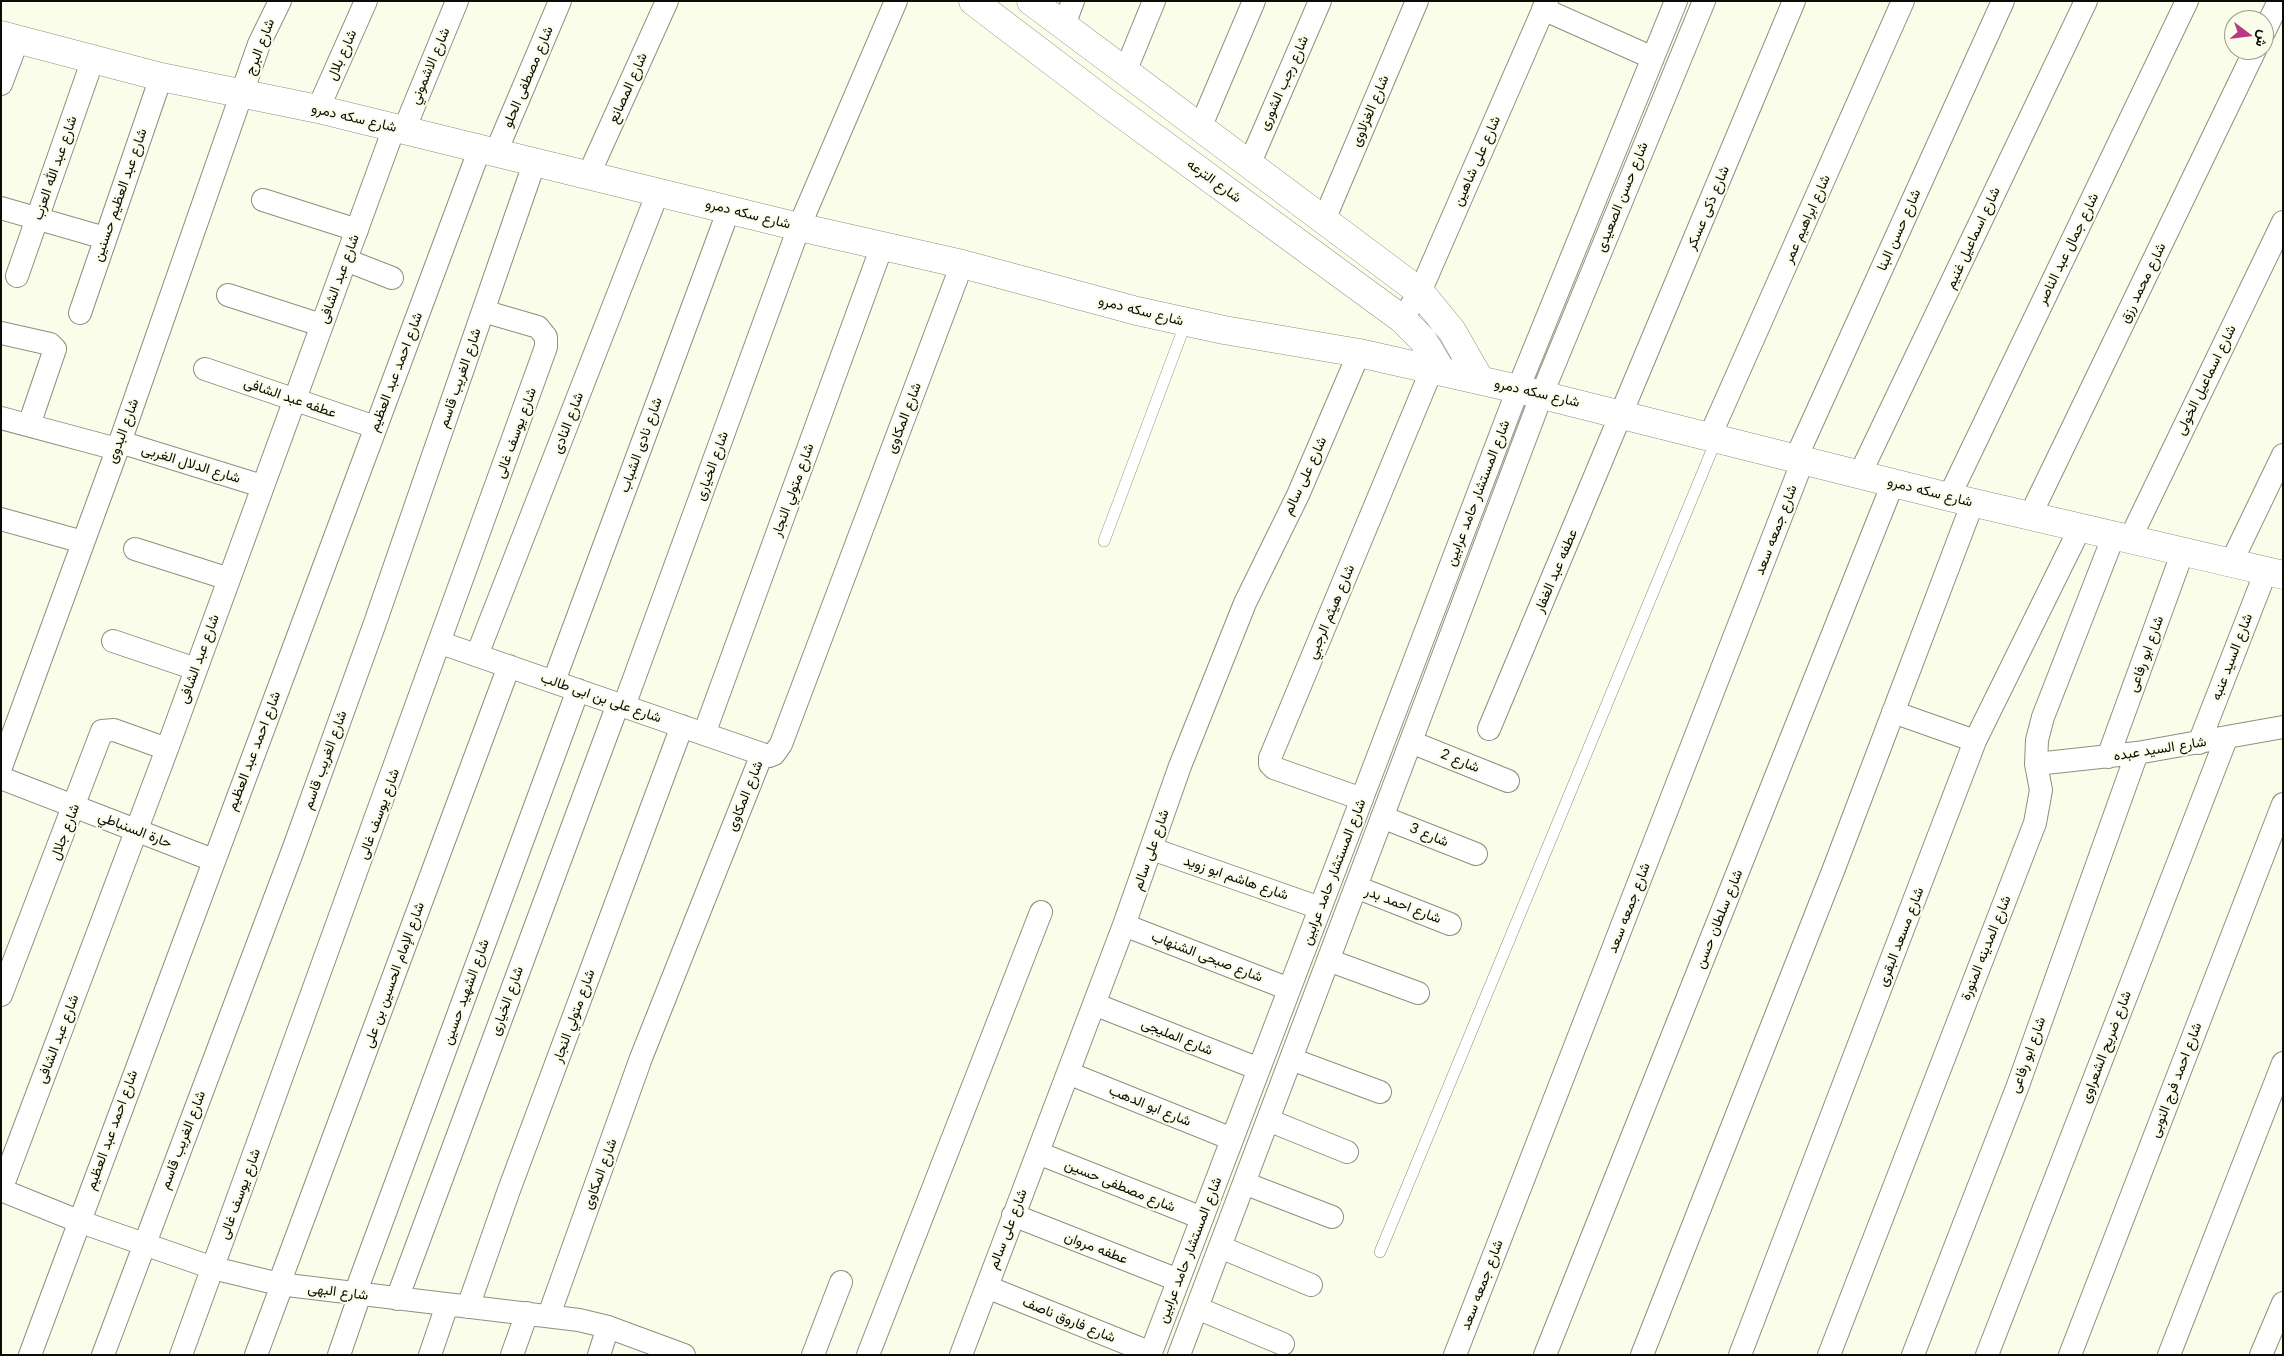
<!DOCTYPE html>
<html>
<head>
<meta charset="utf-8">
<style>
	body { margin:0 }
	#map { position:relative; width:2284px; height:1356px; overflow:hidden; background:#fafde9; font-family:Inter,Vazirmatn,sans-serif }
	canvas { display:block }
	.frame { position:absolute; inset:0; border:2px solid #0b0c06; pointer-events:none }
	.north { position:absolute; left:2224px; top:10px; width:50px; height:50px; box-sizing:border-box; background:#fafde9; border:1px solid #9a9d8e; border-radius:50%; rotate:105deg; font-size:14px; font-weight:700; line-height:20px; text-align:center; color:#0b0c06 }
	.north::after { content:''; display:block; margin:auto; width:18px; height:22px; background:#ba3982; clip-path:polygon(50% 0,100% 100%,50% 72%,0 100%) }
</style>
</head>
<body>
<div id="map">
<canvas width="2284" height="1356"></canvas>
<div class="frame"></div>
<div class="north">ش</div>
</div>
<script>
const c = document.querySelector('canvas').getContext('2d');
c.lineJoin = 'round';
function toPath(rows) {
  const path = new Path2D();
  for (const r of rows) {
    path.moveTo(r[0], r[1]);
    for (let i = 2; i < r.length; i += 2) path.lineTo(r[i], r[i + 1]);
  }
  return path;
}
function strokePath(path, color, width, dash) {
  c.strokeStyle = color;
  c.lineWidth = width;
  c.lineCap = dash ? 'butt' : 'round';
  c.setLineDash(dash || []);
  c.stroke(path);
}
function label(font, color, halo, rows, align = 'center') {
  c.font = font + ' Inter,Vazirmatn,sans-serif';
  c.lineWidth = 4.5;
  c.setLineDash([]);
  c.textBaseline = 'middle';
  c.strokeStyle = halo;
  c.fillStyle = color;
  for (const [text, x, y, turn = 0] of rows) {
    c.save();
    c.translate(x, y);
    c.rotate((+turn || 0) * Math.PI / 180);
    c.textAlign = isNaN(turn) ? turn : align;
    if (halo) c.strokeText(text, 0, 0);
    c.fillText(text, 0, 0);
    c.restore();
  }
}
const lane = toPath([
	[1104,541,1186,322],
	[1380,1252,1717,438]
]);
const street = toPath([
	[1543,9,1653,58],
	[1064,25,1073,1],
	[2264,32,2279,1],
	[1125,72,1154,1],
	[1,84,18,39],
	[318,109,366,1],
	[394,128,167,749,1,1190,78,1221,213,1268,279,1284,579,1320,608,1327,684,1355],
	[1200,128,1254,1],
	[404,130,457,1],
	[496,152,560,1],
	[1249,165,1320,1],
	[589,174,667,1],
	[263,200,357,230],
	[1,208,105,238],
	[1324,220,1417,1],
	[346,260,392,278],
	[17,276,93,59],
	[228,295,321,325],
	[80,313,161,77],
	[1402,319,1420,292,1547,1],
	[1,333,50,344,55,349,29,425],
	[205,369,375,427],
	[1,418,117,449],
	[1710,436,1903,1],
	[120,442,262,486],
	[1796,458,2003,1],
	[1860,474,2086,1],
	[1949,497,2187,1],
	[2030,516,2255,50],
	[1,519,83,542],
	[2130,539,2283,222],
	[135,549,229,579],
	[2231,563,2283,455],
	[113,641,196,669],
	[441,643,762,754],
	[477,655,658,192],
	[554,681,729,209],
	[624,706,799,227,896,1],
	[1893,712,1975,741],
	[1489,729,1794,1],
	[704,734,882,246],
	[1411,742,1508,781],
	[2199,743,2266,571],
	[2108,757,2183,551],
	[2036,764,2137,753,2283,727],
	[1,767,120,442,259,44,280,1],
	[1,778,213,860],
	[1362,799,1274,768,1270,764,1270,758,1432,369],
	[1382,817,1476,854],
	[1152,849,1320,908],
	[1356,887,1450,924],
	[1124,925,1289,989],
	[1328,960,1418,993],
	[1,995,102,731,114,730,167,749],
	[1094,1004,1259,1069],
	[1291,1059,1380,1092],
	[1068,1073,1232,1139],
	[1268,1120,1347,1152],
	[1038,1153,1202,1218],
	[1244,1183,1332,1217],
	[1013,1215,1178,1280],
	[1220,1247,1311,1285],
	[279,1284,509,666],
	[987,1287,1151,1353],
	[355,1294,578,690],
	[397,1299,618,704],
	[468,1307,509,1190,682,726],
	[1197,1308,1283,1344],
	[549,1315,641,1058,762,754,769,756,774,754,781,744,962,264],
	[30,1355,480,148],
	[103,1355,293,850,375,623,535,161],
	[181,1355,546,347,546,337,538,327,483,311],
	[256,1355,282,1285],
	[339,1355,360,1294],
	[430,1355,447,1305],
	[512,1355,527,1313],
	[599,1355,608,1327],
	[813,1355,841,1282],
	[868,1355,1041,912],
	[961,1355,1124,925,1180,766,1245,603,1298,495,1359,353],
	[1150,1355,1518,389,1676,1],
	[1179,1355,1542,394,1704,1],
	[1455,1355,1803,460],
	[1545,1355,1893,483],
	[1642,1355,1833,871,1973,502],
	[1740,1355,1975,741,2080,528],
	[1829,1355,2035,823,2041,790,2036,764,2037,740,2043,717,2114,535],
	[1913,1355,2017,1088,2137,753],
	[1987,1355,2226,739],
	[2070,1355,2283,804],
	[2169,1355,2283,1063],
	[2261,1355,2283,1303]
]);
const secondary = toPath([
	[973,1,1107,103,1402,319,1423,340,1442,372],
	[1031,1,1420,292,1452,331,1480,380],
	[1,35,161,77,318,109,799,227,962,264,1137,311,1224,330,1359,353,1518,389,1949,497,2283,575]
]);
const streetNames = [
	["شارع البرج",260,47,-69],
	["شارع بلال",342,55,-66],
	["شارع الاشموني",430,66,-67],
	["شارع مصطفى الحلو",528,77,-67],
	["شارع رجب الشورى",1284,83,-66],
	["شارع المصانع",628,88,-66],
	["شارع الغزلاوى",1370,111,-67],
	["شارع سكه دمرو",354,118,13],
	["شارع على شاهين",1477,161,-66],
	["شارع عبد الله العزب",55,168,-71],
	["شارع الترعه",1214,181,36],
	["شارع عبد العظيم حسنين",120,195,-71],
	["شارع حسن الصعيدى",1622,197,-68],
	["شارع ذكى عسكر",1708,208,-67],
	["شارع سكه دمرو",748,214,14],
	["شارع ابراهيم عمر",1807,219,-66],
	["شارع حسن البنا",1899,230,-66],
	["شارع اسماعيل غنيم",1973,238,-65],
	["شارع جمال عبد الناصر",2068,249,-64],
	["شارع عبد الشافى",339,279,-70],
	["شارع محمد رزق",2143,283,-64],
	["شارع سكه دمرو",1141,311,14],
	["شارع احمد عبد العظيم",396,372,-69],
	["شارع الغريب قاسم",460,378,-71],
	["شارع اسماعيل الخولى",2206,380,-64],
	["شارع سكه دمرو",1537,393,13],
	["عطفه عبد الشافى",290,398,19],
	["شارع المكاوى",904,418,-69],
	["شارع النادى",568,423,-69],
	["شارع البدوى",123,431,-70],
	["شارع يوسف غالى",516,433,-70],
	["شارع نادى الشباب",641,445,-70],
	["شارع الدلال الغربى",191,464,17],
	["شارع الخيارى",712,466,-70],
	["شارع على سالم",1305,476,-65],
	["شارع متولي النجار",793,490,-70],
	["شارع سكه دمرو",1930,492,14],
	["شارع المستشار حامد عرابين",1478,493,-69],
	["شارع جمعه سعد",1776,530,-69],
	["عطفه عبد الغفار",1556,571,-67],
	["شارع هيثم الرجبي",1331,612,-67],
	["شارع ابو رفاعى",2146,654,-70],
	["شارع السيد عنبه",2232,657,-69],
	["شارع عبد الشافى",199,659,-70],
	["شارع على بن ابى طالب",601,698,19],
	["شارع السيد عبده",2160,749,-9],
	["شارع احمد عبد العظيم",254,751,-69],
	["شارع الغريب قاسم",325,760,-70],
	["شارع 2",1460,761,22],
	["شارع المكاوى",745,796,-68],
	["شارع يوسف غالى",379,814,-70],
	["حارة السنباطي",135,830,21],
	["شارع جلال",65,832,-69],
	["شارع 3",1429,835,22],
	["شارع على سالم",1151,850,-71],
	["شارع المستشار حامد عرابين",1334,872,-69],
	["شارع هاشم ابو زويد",1236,878,19],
	["شارع احمد بدر",1403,905,21],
	["شارع جمعه سعد",1629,908,-69],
	["شارع سلطان حسن",1719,919,-68],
	["شارع مسعد البقرى",1901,937,-69],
	["شارع المدينه المنورة",1986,948,-68],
	["شارع صبحى الشنهاب",1207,957,21],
	["شارع الإمام الحسين بن على",394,975,-70],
	["شارع الشهيد حسين",466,992,-70],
	["شارع الخيارى",507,1001,-70],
	["شارع متولي النجار",574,1016,-70],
	["شارع المليجى",1177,1037,22],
	["شارع عبد الشافى",58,1039,-69],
	["شارع ضريح الشعراوى",2106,1047,-69],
	["شارع ابو رفاعى",2028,1055,-70],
	["شارع احمد فرج النوبى",2176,1080,-69],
	["شارع ابو الدهب",1150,1106,22],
	["شارع احمد عبد العظيم",112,1130,-70],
	["شارع الغريب قاسم",183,1140,-69],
	["شارع المكاوى",600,1174,-70],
	["شارع مصطفى حسين",1120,1186,22],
	["شارع يوسف غالى",240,1194,-70],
	["شارع على سالم",1008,1229,-69],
	["عطفه مروان",1096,1248,21],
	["شارع المستشار حامد عرابين",1190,1250,-69],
	["شارع جمعه سعد",1482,1285,-69],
	["شارع البهى",338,1292,7],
	["شارع فاروق ناصف",1069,1320,22]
];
strokePath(lane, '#8d907e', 12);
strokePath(street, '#8d907e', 24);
strokePath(secondary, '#8d907e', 29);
strokePath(lane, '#fff', 11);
strokePath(street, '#fff', 22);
strokePath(secondary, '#fff', 28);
label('14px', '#0b0c06', '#fafde9', streetNames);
</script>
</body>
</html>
